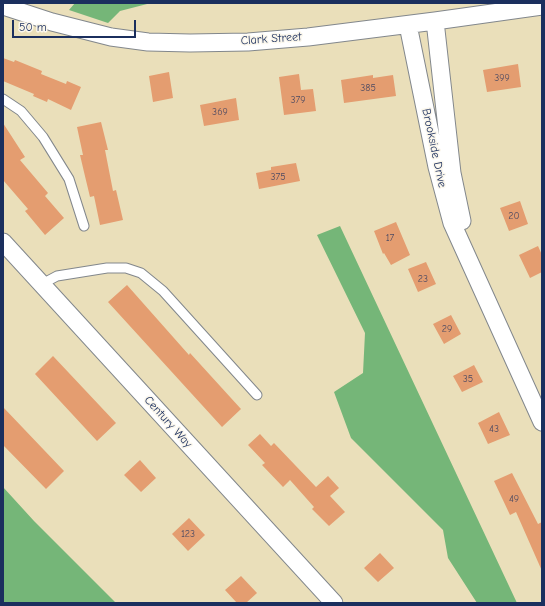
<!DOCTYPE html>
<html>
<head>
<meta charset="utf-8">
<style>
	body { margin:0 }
	#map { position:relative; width:545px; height:606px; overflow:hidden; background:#eadfba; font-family:"Comic Neue",sans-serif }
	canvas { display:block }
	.frame { position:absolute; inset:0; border:4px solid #1b2f5e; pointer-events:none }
	.scale { position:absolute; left:12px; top:20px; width:124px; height:18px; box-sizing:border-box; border:2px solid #1b2f5e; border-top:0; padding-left:5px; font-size:12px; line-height:14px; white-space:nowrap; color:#1b2f5e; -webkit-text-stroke:3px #fbf7ec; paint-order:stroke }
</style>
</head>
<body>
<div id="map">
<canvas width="545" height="606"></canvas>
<div class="frame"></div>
<div class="scale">50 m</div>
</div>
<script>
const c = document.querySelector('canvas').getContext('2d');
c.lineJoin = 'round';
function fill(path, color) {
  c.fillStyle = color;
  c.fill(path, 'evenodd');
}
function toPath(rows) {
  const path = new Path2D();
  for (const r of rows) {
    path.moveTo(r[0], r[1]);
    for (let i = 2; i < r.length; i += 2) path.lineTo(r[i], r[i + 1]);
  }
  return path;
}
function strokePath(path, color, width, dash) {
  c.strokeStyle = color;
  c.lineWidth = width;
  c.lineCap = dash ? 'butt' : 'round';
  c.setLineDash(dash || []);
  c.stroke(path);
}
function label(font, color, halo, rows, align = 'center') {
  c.font = font + ' "Comic Neue",sans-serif';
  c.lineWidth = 3;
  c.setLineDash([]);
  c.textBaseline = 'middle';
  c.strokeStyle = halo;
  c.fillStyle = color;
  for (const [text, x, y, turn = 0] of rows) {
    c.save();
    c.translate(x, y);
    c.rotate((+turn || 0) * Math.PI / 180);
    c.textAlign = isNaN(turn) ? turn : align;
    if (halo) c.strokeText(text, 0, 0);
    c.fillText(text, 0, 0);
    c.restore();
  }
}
const forest = toPath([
	[75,3,151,3,120,11,108,23,69,10],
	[340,226,517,603,477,603,448,558,443,530,351,438,334,392,363,373,365,333,317,235],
	[3,487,34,521,116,603,3,603]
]);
const building = toPath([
	[3,58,14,62,15,60,42,71,41,74,66,84,67,81,81,87,71,110,48,99,47,102,33,96,34,94,3,81],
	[518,64,521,87,487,92,483,70],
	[169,72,173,98,153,102,149,76],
	[299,74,301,90,313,89,316,111,284,115,279,77],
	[373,75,373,78,393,75,396,96,344,103,341,80],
	[236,98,239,120,204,126,200,105],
	[101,122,108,150,105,150,113,191,116,190,123,220,100,225,94,196,90,197,84,172,80,155,83,155,77,127],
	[3,123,25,157,20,160,48,193,45,196,64,218,45,235,25,211,28,209,3,180],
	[296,163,300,181,259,189,256,173,271,170,271,167],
	[520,201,528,224,509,231,500,208],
	[396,222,410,255,391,265,384,253,383,254,374,231],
	[538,246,542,255,542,272,530,278,519,255],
	[426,262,436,284,418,292,408,269],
	[127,285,189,355,190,353,241,409,222,427,108,302],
	[451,315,461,334,444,344,433,324],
	[53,356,116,423,97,441,35,374],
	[474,365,483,382,462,392,453,376],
	[3,407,64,471,46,489,3,445],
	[499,412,510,435,488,444,478,423],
	[260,434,271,446,274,443,316,487,328,476,339,488,330,496,345,512,329,526,312,509,314,507,290,480,283,487,262,465,265,463,248,445],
	[140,460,156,478,141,492,124,475],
	[512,473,538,524,542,522,542,571,516,512,510,515,494,481],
	[189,518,205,535,188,551,172,534],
	[380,553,394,568,378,582,364,568],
	[241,576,257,593,246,603,237,603,225,590]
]);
const lane = toPath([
	[3,99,21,111,43,137,69,179,84,226],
	[42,284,57,276,107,268,126,268,141,273,163,291,257,395]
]);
const street = toPath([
	[3,6,52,22,111,37,148,42,190,43,248,42,308,37,435,21,542,6],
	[435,21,452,173,462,221],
	[408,25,437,167,452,223,542,422],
	[3,242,334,603]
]);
const numberNames = [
	["399",502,78],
	["385",368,88],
	["379",298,100],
	["369",220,112],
	["375",278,177],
	["20",514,216],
	["17",390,238],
	["23",423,279],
	["29",447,329],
	["35",468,379],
	["43",494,429],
	["49",514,499],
	["123",188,534]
];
const streetNames = [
	["Clark Street",271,39,-4],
	["Brookside Drive",434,148,78],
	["Century Way",168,422,48]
];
fill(forest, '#75b678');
fill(building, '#e49d70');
strokePath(lane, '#82878c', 11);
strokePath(street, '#82878c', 19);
strokePath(lane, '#fff', 9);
strokePath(street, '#fff', 17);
label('10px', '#4d4a62', null, numberNames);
label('12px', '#1b2f5e', '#fbf7ec', streetNames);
</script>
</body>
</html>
